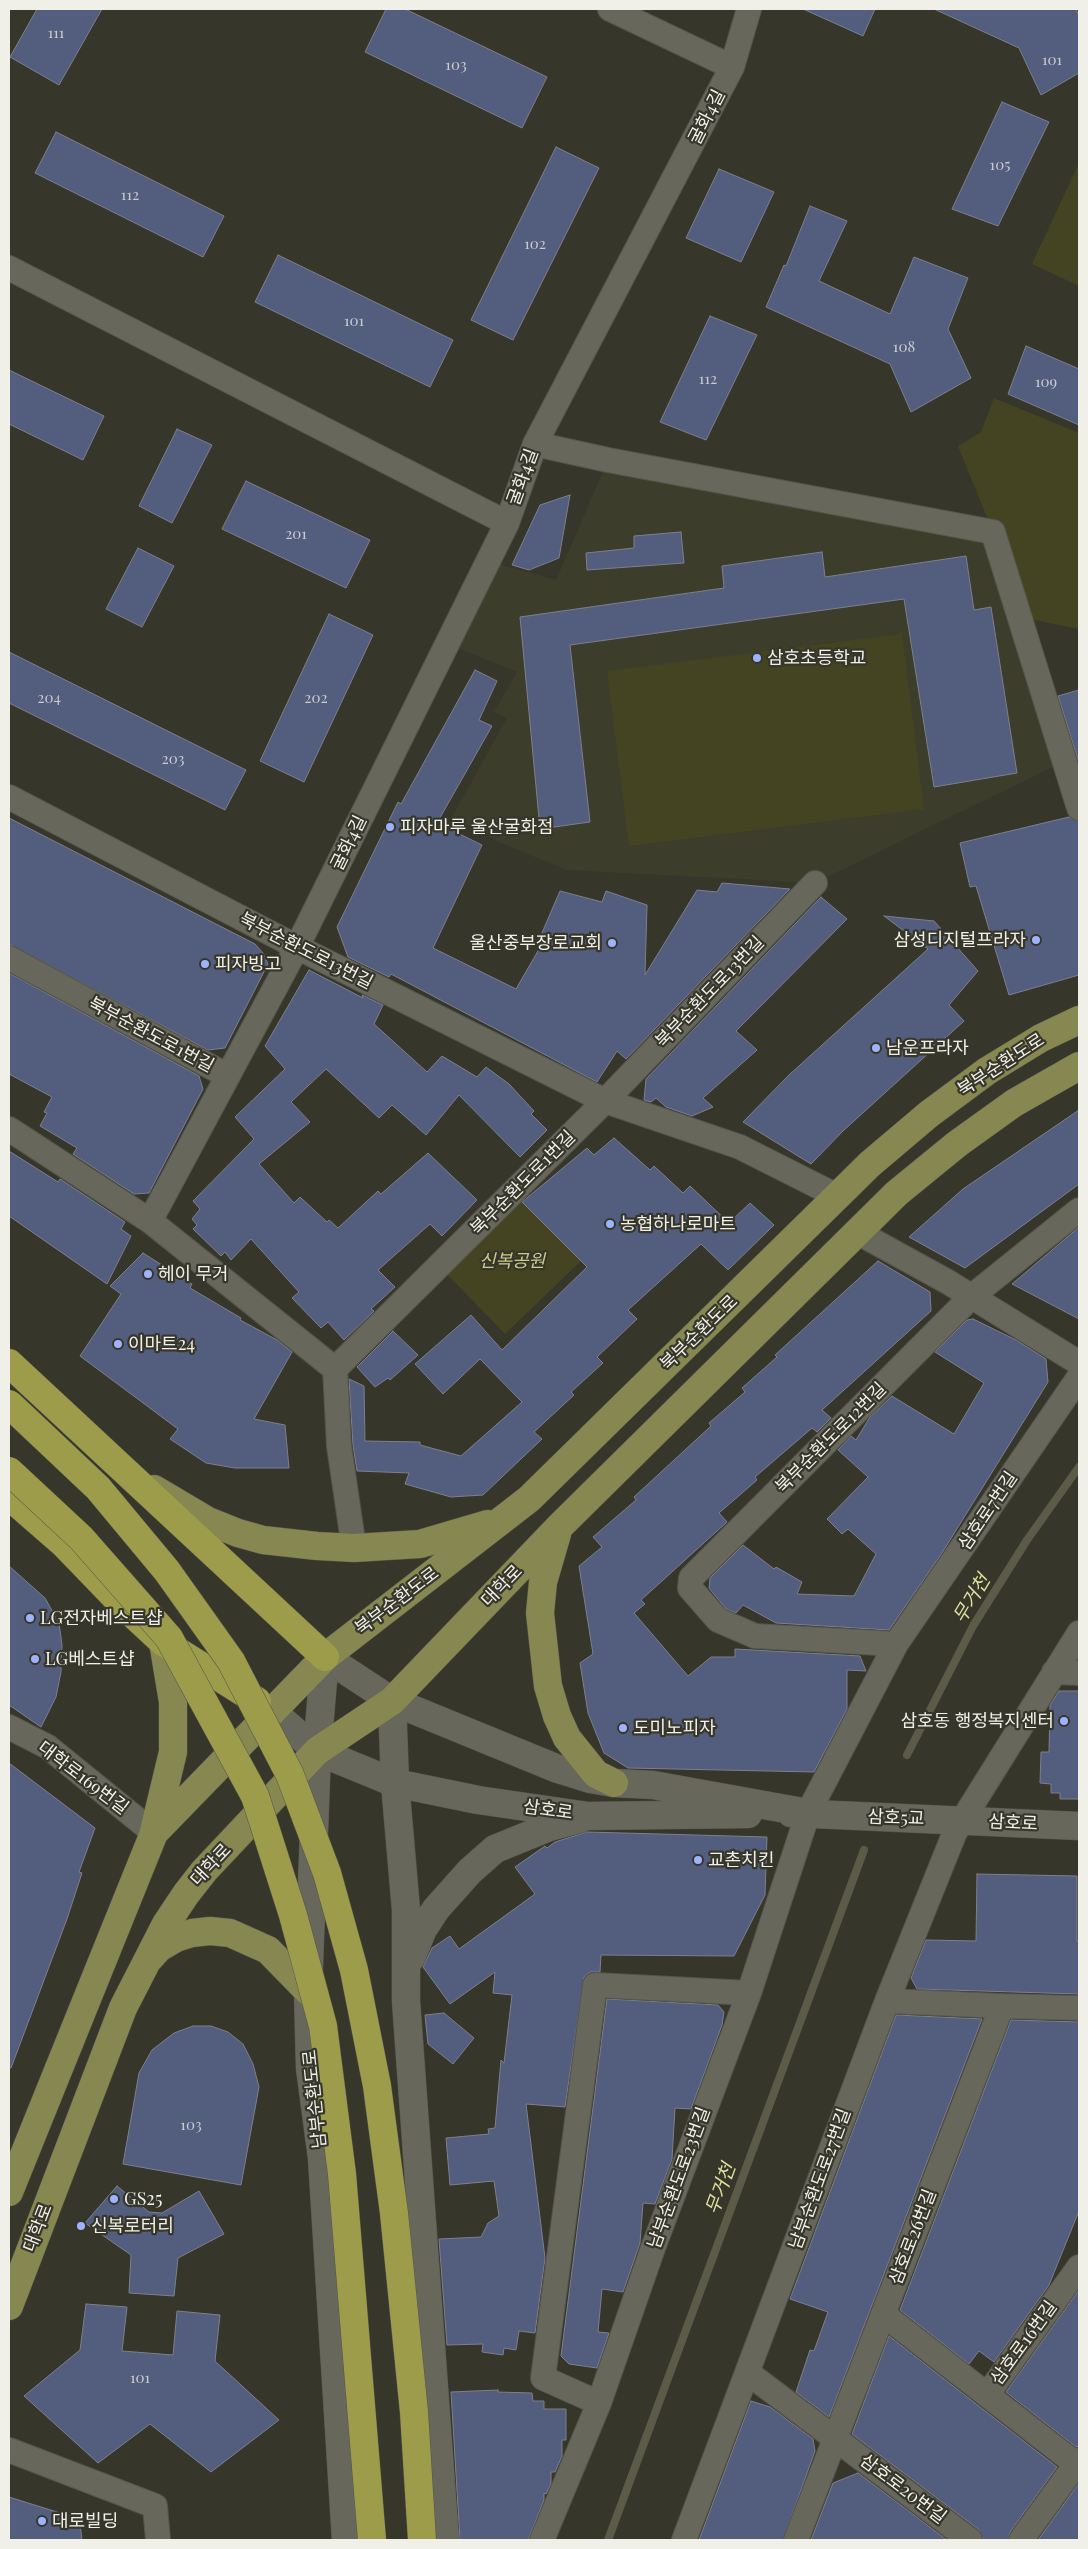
<!DOCTYPE html>
<html>
<head>
<meta charset="utf-8">
<style>
	body { margin:0 }
	#map { position:relative; width:1088px; height:2549px; overflow:hidden; background:#36362b; font-family:"Playfair Display",serif }
	canvas { display:block }
	.frame { position:absolute; inset:0; border:10px solid #f0f0e9; pointer-events:none }
</style>
</head>
<body>
<div id="map">
<canvas width="1088" height="2549"></canvas>
<div class="frame"></div>
</div>
<script>
const c = document.querySelector('canvas').getContext('2d');
c.lineJoin = 'round';
function fill(path, color) {
  c.fillStyle = color;
  c.fill(path, 'evenodd');
}
function toPath(rows) {
  const path = new Path2D();
  for (const r of rows) {
    path.moveTo(r[0], r[1]);
    for (let i = 2; i < r.length; i += 2) path.lineTo(r[i], r[i + 1]);
  }
  return path;
}
function strokePath(path, color, width, dash) {
  c.strokeStyle = color;
  c.lineWidth = width;
  c.lineCap = dash ? 'butt' : 'round';
  c.setLineDash(dash || []);
  c.stroke(path);
}
function label(font, color, halo, rows, align = 'center') {
  c.font = font + ' "Playfair Display","Noto Sans KR",serif';
  c.lineWidth = 4.5;
  c.setLineDash([]);
  c.textBaseline = 'middle';
  c.strokeStyle = halo;
  c.fillStyle = color;
  for (const [text, x, y, turn = 0] of rows) {
    c.save();
    c.translate(x, y);
    c.rotate((+turn || 0) * Math.PI / 180);
    c.textAlign = isNaN(turn) ? turn : align;
    if (halo) c.strokeText(text, 0, 0);
    c.fillText(text, 0, 0);
    c.restore();
  }
}
const built = toPath([
	[608,460,993,532,1065,761,815,883,566,870,501,843,452,817,507,718,494,712,517,672,447,644,488,561,556,580]
]);
const green = toPath([
	[1079,163,1079,286,1032,264],
	[994,398,1079,433,1079,629,1020,617,993,532,958,446,981,432],
	[902,634,924,809,629,846,607,671],
	[513,1193,581,1261,505,1334,439,1266]
]);
const stream = toPath([
	[907,1755,973,1626,1027,1540,1079,1467],
	[608,2540,864,1850]
]);
const building = toPath([
	[37,9,102,9,59,85,10,57,37,9],
	[386,9,405,9,547,77,522,128,365,52,386,9],
	[803,9,875,9,863,36,803,9],
	[934,9,1076,9,1079,16,1079,73,1041,95,1019,48,934,9],
	[1002,102,1049,122,998,226,952,209,1002,102],
	[56,132,224,216,203,257,35,173,56,132],
	[556,147,599,168,513,340,471,320,556,147],
	[719,169,774,192,741,262,686,238,719,169],
	[810,206,847,221,819,281,890,314,914,257,968,278,948,329,971,378,911,412,890,364,766,307,784,265,786,266,810,206],
	[278,255,453,340,430,387,255,302,278,255],
	[710,316,757,335,706,440,660,422,710,316],
	[1026,346,1079,369,1079,425,1008,394,1026,346],
	[9,370,104,416,83,460,9,424,9,370],
	[177,429,212,445,172,523,139,506,177,429],
	[246,481,370,540,346,588,222,529,246,481],
	[570,495,559,558,529,570,512,565,540,505,570,495],
	[681,532,684,563,587,570,586,553,634,548,634,536,681,532],
	[138,548,174,566,142,627,106,609,138,548],
	[822,552,825,577,966,556,974,610,991,607,1017,773,934,787,904,599,570,645,590,822,540,829,520,617,724,588,722,566,822,552],
	[329,614,373,635,304,782,260,761,329,614],
	[9,652,246,770,225,810,9,703,9,652],
	[475,670,497,681,479,720,492,726,437,823,482,845,433,948,516,989,542,944,538,942,560,891,602,902,606,891,647,905,645,975,697,890,717,892,722,883,790,889,626,1059,617,1051,597,1082,391,974,389,977,348,957,337,927,398,802,401,804,475,670],
	[1079,690,1079,763,1058,696,1079,690],
	[1069,817,1079,821,1079,975,1009,995,976,886,970,887,960,843,1069,817],
	[9,818,255,944,263,953,268,964,225,1048,208,1050,9,944,9,818],
	[821,897,847,919,736,1031,757,1050,703,1098,713,1107,692,1116,666,1107,656,1098,651,1102,644,1100,646,1079,821,897],
	[884,916,934,921,978,971,949,1005,964,1021,843,1131,811,1164,743,1122,789,1075,928,949,884,916],
	[309,970,363,998,362,995,383,1005,374,1024,427,1072,442,1056,477,1077,486,1067,509,1084,534,1111,531,1114,547,1130,520,1157,459,1095,426,1135,392,1105,379,1118,326,1069,291,1102,310,1122,259,1164,294,1203,300,1197,327,1222,329,1220,338,1228,378,1191,381,1194,428,1153,477,1200,442,1236,430,1224,378,1270,395,1287,371,1309,374,1311,344,1340,328,1322,321,1328,292,1298,299,1292,251,1239,231,1260,225,1252,221,1256,193,1229,197,1225,192,1219,200,1209,193,1201,254,1139,235,1117,285,1069,265,1046,309,970],
	[9,973,199,1076,203,1089,149,1193,134,1194,73,1154,77,1148,40,1126,47,1113,44,1112,52,1097,9,1074,9,973],
	[1079,1110,1079,1184,965,1268,909,1237,963,1189,1079,1110],
	[614,1138,650,1170,654,1166,683,1193,690,1186,729,1223,750,1203,774,1225,728,1270,701,1244,628,1310,637,1319,597,1357,603,1363,571,1392,574,1395,534,1432,542,1439,483,1495,451,1497,405,1484,409,1473,357,1471,353,1445,349,1379,364,1386,365,1441,420,1442,420,1445,461,1456,522,1402,480,1359,443,1394,415,1364,471,1315,502,1350,587,1267,522,1202,587,1148,594,1155,614,1138],
	[9,1151,58,1182,60,1179,125,1222,121,1229,131,1236,107,1284,9,1216,9,1151],
	[1079,1227,1079,1319,1012,1284,1079,1227],
	[143,1253,192,1284,190,1288,241,1318,240,1320,277,1340,292,1352,254,1419,285,1425,289,1468,235,1468,206,1463,170,1439,178,1429,80,1356,121,1294,110,1286,143,1253],
	[878,1261,930,1292,931,1311,822,1410,831,1418,817,1432,812,1428,755,1477,757,1480,719,1513,727,1522,641,1600,645,1604,634,1613,688,1676,711,1657,735,1657,735,1649,860,1656,866,1671,847,1670,847,1709,814,1772,628,1768,604,1753,588,1713,580,1663,593,1654,579,1566,602,1547,593,1537,636,1500,634,1497,711,1426,709,1423,745,1392,742,1388,777,1357,775,1355,878,1261],
	[973,1319,1016,1340,1046,1359,1048,1382,942,1553,889,1630,776,1623,743,1605,736,1613,726,1609,709,1588,710,1578,743,1545,774,1569,776,1567,802,1582,797,1594,854,1596,876,1554,848,1529,842,1534,827,1519,868,1477,838,1450,851,1436,856,1440,870,1417,892,1396,954,1434,984,1383,935,1352,967,1320,973,1319],
	[393,1331,418,1355,390,1380,388,1378,375,1387,357,1367,393,1331],
	[9,1566,45,1598,59,1623,62,1645,61,1672,56,1697,41,1727,9,1705,9,1566],
	[1059,1691,1079,1691,1079,1799,1060,1799,1060,1793,1051,1793,1051,1784,1040,1783,1041,1752,1049,1752,1050,1705,1059,1691],
	[9,1763,95,1828,79,1872,82,1873,67,1919,11,2068,9,2067,9,1763],
	[587,1832,767,1837,765,1895,734,1956,601,1955,600,1972,590,1972,584,1977,565,2107,526,2104,545,2258,535,2333,519,2331,516,2350,504,2348,503,2355,482,2352,483,2344,447,2345,439,2239,481,2237,488,2223,499,2216,494,2181,450,2185,446,2138,489,2134,488,2129,495,2128,501,2060,504,2063,512,1995,493,1993,495,1972,450,2004,423,1967,432,1948,450,1936,459,1949,535,1894,515,1867,545,1846,547,1848,555,1842,587,1832],
	[977,1874,1077,1876,1077,1941,1079,1941,1079,1994,917,1989,911,1978,926,1940,976,1941,977,1874],
	[607,1999,718,2005,724,2012,722,2025,691,2109,675,2108,672,2159,655,2204,643,2203,640,2243,623,2292,602,2289,598,2332,609,2333,597,2368,569,2364,561,2356,607,1999],
	[444,2013,474,2038,453,2064,428,2044,425,2015,444,2013],
	[896,2015,982,2019,829,2417,796,2392,810,2350,814,2351,828,2312,790,2299,896,2015],
	[1011,2020,1079,2022,1079,2211,1049,2285,994,2362,979,2351,969,2364,900,2310,1011,2020],
	[193,2026,211,2026,228,2032,243,2044,253,2064,259,2087,241,2185,123,2164,139,2073,152,2050,174,2033,193,2026],
	[117,2186,149,2212,162,2213,199,2191,224,2234,178,2258,174,2296,129,2293,131,2255,85,2223,117,2186],
	[1079,2290,1079,2446,1076,2447,1006,2392,1079,2290],
	[86,2304,127,2307,122,2351,173,2355,177,2311,220,2315,215,2361,279,2420,211,2472,150,2424,98,2463,24,2396,80,2350,86,2304],
	[889,2336,1057,2467,1010,2532,1008,2540,984,2540,978,2529,852,2434,889,2336],
	[498,2390,498,2392,532,2393,533,2401,544,2401,544,2409,566,2409,566,2440,562,2440,562,2456,555,2472,551,2472,551,2484,546,2494,544,2493,544,2500,528,2540,460,2540,451,2392,498,2390],
	[751,2401,770,2407,813,2439,815,2451,783,2540,699,2540,751,2401],
	[858,2473,947,2540,811,2540,833,2483,858,2473],
	[1079,2483,1079,2540,1038,2540,1079,2483],
	[9,2497,73,2517,80,2524,82,2540,9,2540,9,2497]
]);
const street = toPath([
	[610,9,732,67],
	[9,268,507,523],
	[535,444,608,460,993,532,1079,808],
	[9,797,297,947,605,1101,740,1147,837,1196],
	[9,958,228,1076],
	[9,1129,150,1221,335,1369,339,1446,354,1548],
	[150,1221,297,947,507,523,535,444,732,67,749,9],
	[857,1232,948,1282,1079,1363],
	[335,1369,605,1101,815,883],
	[896,1644,755,1636,718,1620,690,1588,691,1578,971,1297,1079,1210],
	[1054,1672,1079,1673],
	[9,1727,48,1747,154,1833],
	[887,2001,1002,2006],
	[883,2314,1076,2464],
	[748,2373,970,2540],
	[987,2395,1079,2267],
	[599,2403,543,2378,595,1985,749,1993],
	[9,2450,155,2506,158,2540],
	[542,2540,599,2403,653,2248,749,1993,808,1813,896,1644,1079,1377],
	[684,2540,887,2001,955,1832,1079,1633],
	[796,2540,1002,2006,1079,2008],
	[1021,2540,1079,2460]
]);
const secondary = toPath([
	[392,1701,395,1783,406,1910,406,2001,445,2540],
	[272,1711,317,1751,395,1783,478,1800,588,1816,748,1814],
	[791,1813,1079,1826],
	[411,1958,423,1929,436,1909,470,1871,495,1849,549,1827,580,1819],
	[346,2540,322,2158,310,2068,308,1991,317,1751,325,1657,392,1701,558,1769,590,1779,614,1783,653,1785,808,1813]
]);
const primary = toPath([
	[154,1489,208,1521,238,1533,263,1540,317,1546,354,1548,420,1544,488,1524],
	[557,1534,543,1582,540,1613,548,1686,557,1716,567,1738,596,1774,614,1783],
	[154,1831,173,1752,173,1702,163,1642],
	[150,1958,159,1948,176,1938,192,1933,210,1931,230,1933,268,1950,308,1991],
	[9,2192,154,1833,325,1657,529,1499,870,1164,929,1114,987,1071,1041,1038,1079,1020],
	[9,2306,123,2008,166,1924,186,1894,204,1871,317,1751,392,1701,560,1526,897,1193,957,1144,1014,1103,1079,1066]
]);
const highway = toPath([
	[9,1363,325,1657],
	[9,1496,64,1544,121,1603,163,1642,257,1701]
]);
const highwayBridge = toPath([
	[9,1404,98,1488,167,1571,231,1661,290,1775,327,1873,354,1970,377,2086,394,2213,414,2412,422,2540],
	[9,1471,81,1538,169,1638,255,1796,293,1915,323,2026,342,2174,372,2540]
]);
const markers = [
	[757,658,5,"#9fb3fd"],
	[390,827,5,"#9fb3fd"],
	[1036,940,5,"#9fb3fd"],
	[612,943,5,"#9fb3fd"],
	[205,964,5,"#9fb3fd"],
	[876,1048,5,"#9fb3fd"],
	[610,1224,5,"#9fb3fd"],
	[148,1274,5,"#9fb3fd"],
	[118,1344,5,"#9fb3fd"],
	[30,1618,5,"#9fb3fd"],
	[35,1659,5,"#9fb3fd"],
	[1064,1721,5,"#9fb3fd"],
	[623,1728,5,"#9fb3fd"],
	[698,1860,5,"#9fb3fd"],
	[114,2199,5,"#9fb3fd"],
	[81,2226,5,"#9fb3fd"],
	[42,2521,5,"#9fb3fd"]
];
const numberNames = [
	["111",56,33],
	["101",1052,60],
	["103",456,65],
	["105",1000,165],
	["112",130,195],
	["102",535,244],
	["101",354,321],
	["108",904,347],
	["112",708,379],
	["109",1046,382],
	["201",296,534],
	["204",49,698],
	["202",316,698],
	["203",173,759],
	["103",191,2125],
	["101",140,2378]
];
const streetNames = [
	["굴화4길",707,117,-63],
	["굴화4길",523,477,-70],
	["굴화4길",349,843,-64],
	["북부순환도로13번길",306,951,27],
	["북부순환도로13번길",710,992,-46],
	["북부순환도로1번길",151,1035,28],
	["북부순환도로",1001,1065,-33],
	["북부순환도로1번길",523,1183,-45],
	["북부순환도로",699,1333,-44],
	["북부순환도로12번길",831,1438,-45],
	["삼호로7번길",988,1511,-56],
	["대학로",502,1586,-46],
	["북부순환도로",397,1601,-37],
	["대학로169번길",83,1778,37],
	["삼호로",548,1810,8],
	["삼호5교",896,1818,2],
	["삼호로",1013,1823,3],
	["대학로",211,1865,-47],
	["남부순환도로",315,2099,-96],
	["남부순환도로23번길",679,2178,-70],
	["남부순환도로27번길",820,2179,-70],
	["대학로",38,2228,-69],
	["삼호로26번길",913,2237,-69],
	["삼호로16번길",1024,2343,-54],
	["삼호로20번길",903,2489,37]
];
const poiNames = [
	["삼호초등학교",767,658],
	["피자마루 울산굴화점",400,827],
	["삼성디지털프라자",1026,940,"right"],
	["울산중부장로교회",602,943,"right"],
	["피자빙고",215,964],
	["남운프라자",886,1048],
	["농협하나로마트",620,1224],
	["헤이 무거",158,1274],
	["이마트24",128,1344],
	["LG전자베스트샵",40,1618],
	["LG베스트샵",45,1659],
	["삼호동 행정복지센터",1054,1721,"right"],
	["도미노피자",633,1728],
	["교촌치킨",708,1860],
	["GS25",124,2199],
	["신복로터리",91,2226],
	["대로빌딩",52,2521]
];
const parkNames = [
	["신복공원",512,1261]
];
const waterNames = [
	["무거천",972,1599,-59],
	["무거천",721,2189,-70]
];
fill(built, '#3c3d2b');
fill(green, '#444423');
strokePath(stream, '#5b5b47', 8);
fill(building, '#535d7e');
strokePath(building, '#7d808c', 1);
strokePath(street, '#54554b', 26);
strokePath(secondary, '#54554b', 29);
strokePath(primary, '#54554b', 29);
strokePath(highway, '#54554b', 29);
strokePath(street, '#67675b', 24);
strokePath(secondary, '#67675b', 28);
strokePath(primary, '#878751', 28);
strokePath(highway, '#9c9c4a', 28);
strokePath(highwayBridge, '#54554b', 29, []);
strokePath(highwayBridge, '#9c9c4a', 28);
for (const [x, y, r, color] of markers) {
  const dot = new Path2D();
  dot.arc(x, y, r, 0, 2 * Math.PI);
  c.fillStyle = color;
  c.fill(dot);
  strokePath(dot, '#36362b', 2);
}
label('15px', '#c9cbce', null, numberNames);
label('18px', '#f0f0e9', '#36362b', streetNames);
label('18px', '#f0f0e9', '#36362b', poiNames, 'left');
label('italic 18px', '#cacc8a', '#36362b', parkNames);
label('italic 19px', '#dfe09e', '#36362b', waterNames);
</script>
</body>
</html>
